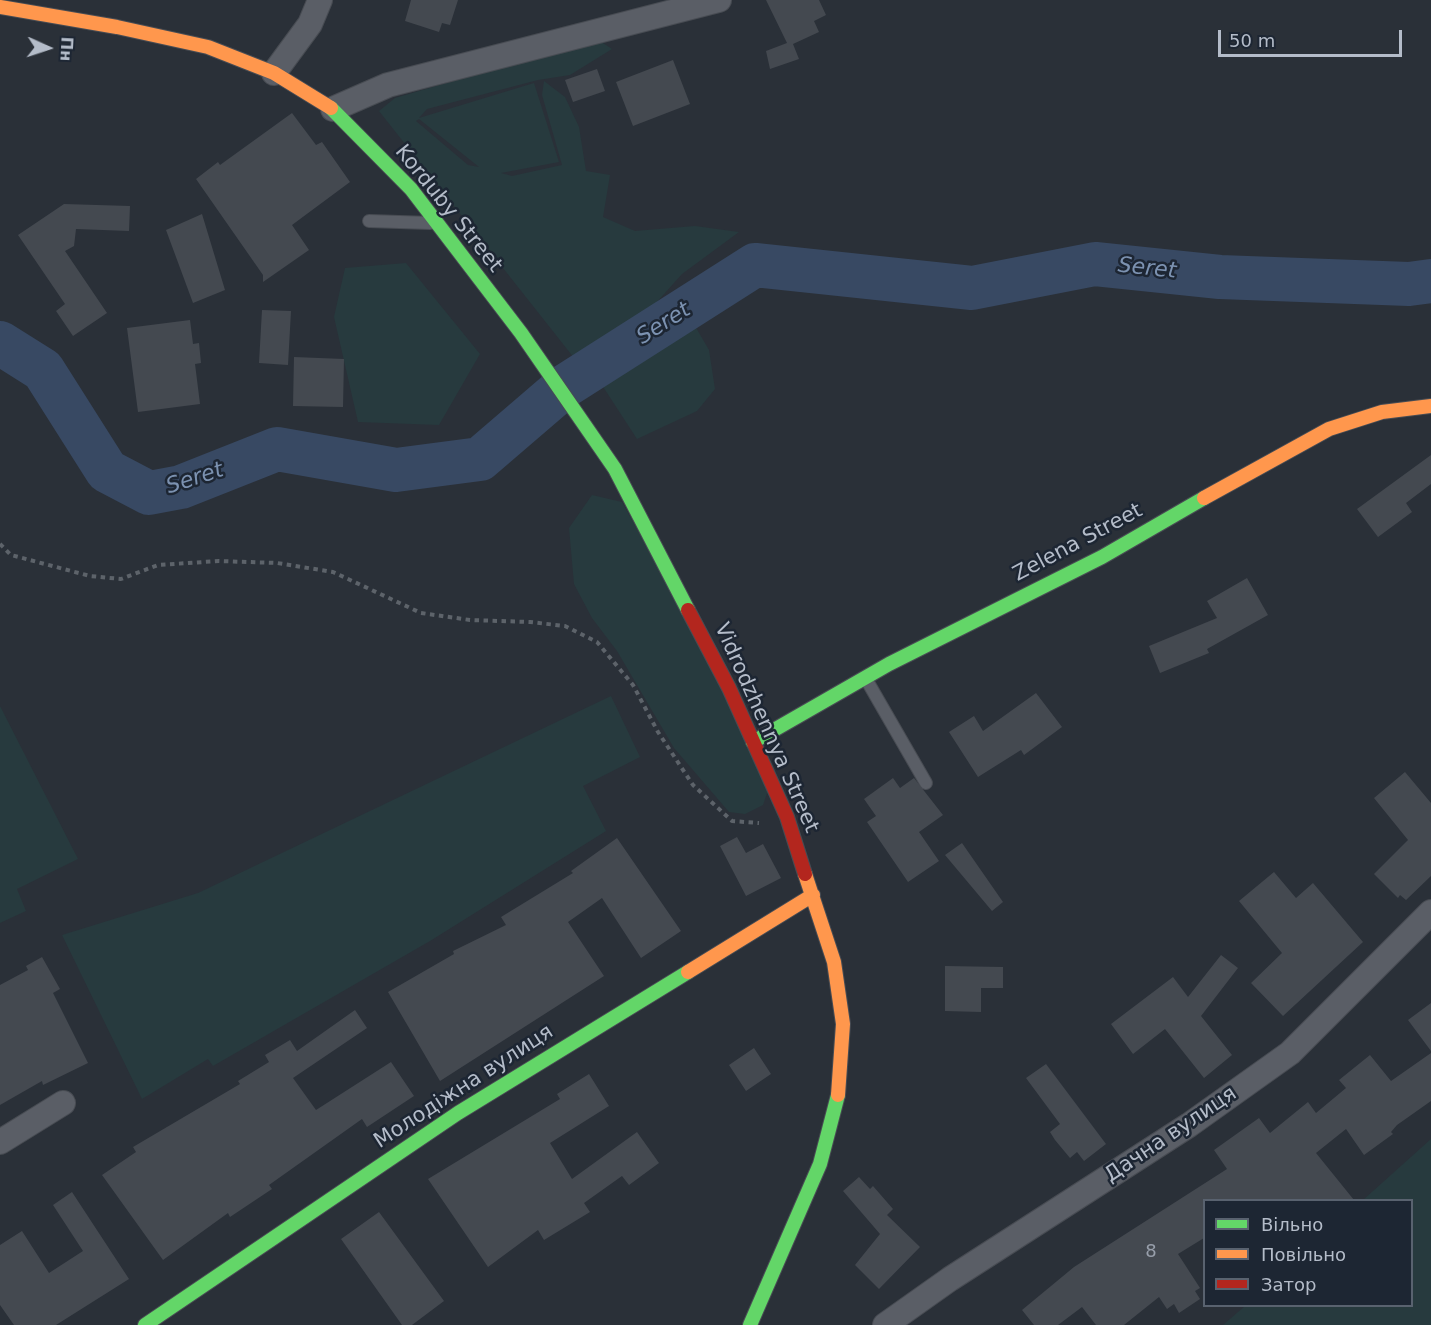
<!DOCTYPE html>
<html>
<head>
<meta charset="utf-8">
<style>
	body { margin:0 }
	#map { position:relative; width:1431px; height:1325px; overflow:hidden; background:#2a3038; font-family:"DejaVu Sans",sans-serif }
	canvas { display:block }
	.legend { position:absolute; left:1203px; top:1199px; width:210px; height:108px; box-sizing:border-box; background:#1d2633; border:2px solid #59626f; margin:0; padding:8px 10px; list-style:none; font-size:18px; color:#b4bcc9 }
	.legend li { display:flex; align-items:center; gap:12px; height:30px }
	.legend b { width:30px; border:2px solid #59626f }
	.north { position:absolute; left:18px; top:18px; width:60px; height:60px; -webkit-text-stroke:4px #1d2633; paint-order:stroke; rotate:93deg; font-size:16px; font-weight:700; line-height:24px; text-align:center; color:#b4bcc9 }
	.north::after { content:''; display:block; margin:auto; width:21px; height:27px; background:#b4bcc9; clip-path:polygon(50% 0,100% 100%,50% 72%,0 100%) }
	.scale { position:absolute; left:1218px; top:30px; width:184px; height:27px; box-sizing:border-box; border:3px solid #b4bcc9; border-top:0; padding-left:8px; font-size:18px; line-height:21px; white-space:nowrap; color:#b4bcc9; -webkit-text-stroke:4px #1d2633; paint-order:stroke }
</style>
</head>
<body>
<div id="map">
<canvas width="1431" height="1325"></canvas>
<ul class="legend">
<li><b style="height:8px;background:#63d668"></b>Вільно</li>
<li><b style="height:8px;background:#ff974d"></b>Повільно</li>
<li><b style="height:8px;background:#b3261e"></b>Затор</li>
</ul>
<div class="north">Пн</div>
<div class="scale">50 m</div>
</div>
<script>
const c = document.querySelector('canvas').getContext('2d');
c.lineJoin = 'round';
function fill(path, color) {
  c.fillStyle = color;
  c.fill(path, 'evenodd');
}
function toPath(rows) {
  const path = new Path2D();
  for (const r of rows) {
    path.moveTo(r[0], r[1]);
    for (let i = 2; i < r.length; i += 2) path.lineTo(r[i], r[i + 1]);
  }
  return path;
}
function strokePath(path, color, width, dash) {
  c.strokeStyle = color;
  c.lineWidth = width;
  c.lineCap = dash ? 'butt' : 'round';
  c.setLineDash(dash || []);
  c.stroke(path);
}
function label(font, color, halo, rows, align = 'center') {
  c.font = font + ' "DejaVu Sans",sans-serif';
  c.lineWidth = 5;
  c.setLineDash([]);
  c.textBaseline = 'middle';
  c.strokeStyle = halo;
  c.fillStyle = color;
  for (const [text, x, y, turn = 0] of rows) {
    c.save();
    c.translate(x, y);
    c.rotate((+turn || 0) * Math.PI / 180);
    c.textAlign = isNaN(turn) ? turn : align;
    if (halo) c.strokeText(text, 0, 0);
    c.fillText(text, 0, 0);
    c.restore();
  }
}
const green = toPath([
	[597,39,612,49,570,75,538,80,427,109,419,118,534,83,559,162,501,173,512,176,562,165,542,95,544,81,565,97,579,127,586,171,610,175,603,217,635,231,695,226,739,232,682,274,647,313,607,348,578,363,379,111,395,98],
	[419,119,479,167,468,165,416,121],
	[406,263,480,354,439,425,358,422,334,317,345,268],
	[695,326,709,350,715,389,697,411,637,439,598,379,637,347],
	[592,495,622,502,774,773,763,805,745,814,729,812,674,748,617,651,592,618,574,584,569,528],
	[611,696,640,757,583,786,606,831,430,941,213,1066,208,1059,142,1099,62,935,198,893],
	[0,706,78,859,17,889,26,911,0,923],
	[1431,1139,1431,1325,1223,1325,1245,1306,1412,1306,1412,1200,1363,1200]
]);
const river = toPath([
	[0,343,43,370,107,471,149,493,181,487,277,449,396,470,480,459,565,386,755,265,972,288,1095,264,1220,277,1409,284,1431,281]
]);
const building = toPath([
	[411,0,458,0,450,25,442,23,439,32,405,21],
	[766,0,819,0,826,15,814,21,819,32,793,44,799,59,770,69,766,51,787,43],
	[673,60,690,104,633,126,616,82],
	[597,69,605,91,573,102,565,80],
	[292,113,316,145,322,142,350,182,292,225,309,250,263,282,263,275,196,179,218,162,220,165],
	[64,204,130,206,129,231,76,229,74,246,65,251,107,313,73,336,56,311,65,304,18,235],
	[202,214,225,290,193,303,166,230],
	[262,310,291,311,288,365,259,363],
	[190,320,193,344,199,343,201,363,195,364,200,404,138,412,127,328],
	[294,357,344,359,343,407,293,406],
	[1431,455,1431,484,1406,503,1412,512,1378,537,1357,509],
	[1247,578,1268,615,1207,649,1209,653,1160,673,1149,646,1217,618,1207,601],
	[1036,693,1062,727,1024,755,1021,750,978,777,949,732,974,716,983,731],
	[1405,772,1431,803,1431,876,1406,900,1400,895,1398,898,1374,874,1408,840,1374,798],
	[893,778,900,788,914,778,943,815,919,832,939,861,908,882,867,822,876,816,864,799],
	[737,837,746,853,763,844,781,878,746,896,720,846],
	[617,838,681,931,641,958,602,898,568,922,604,976,440,1081,388,992,454,954,453,951,506,925,501,917,573,873,571,871],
	[962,843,1003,902,992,911,945,855],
	[1274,872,1296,898,1313,883,1363,942,1283,1016,1251,983,1282,953,1239,901],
	[1221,955,1238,968,1201,1016,1232,1055,1204,1078,1165,1029,1133,1054,1111,1024,1173,977,1188,997],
	[42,957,60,989,53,993,88,1063,43,1085,42,1081,0,1105,0,985,28,970,26,966],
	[945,966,1003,967,1003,988,981,988,981,1012,945,1011],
	[1431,1003,1431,1051,1408,1020],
	[355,1010,367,1028,293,1078,316,1110,391,1062,414,1096,367,1127,362,1119,269,1185,272,1189,230,1217,228,1213,163,1260,102,1175,136,1152,133,1147,240,1084,238,1081,269,1062,265,1055,290,1040,297,1051],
	[754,1048,771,1074,746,1091,729,1065],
	[1431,1053,1431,1101,1397,1125,1391,1132,1393,1134,1364,1155,1346,1129,1316,1153,1354,1200,1204,1200,1204,1238,1178,1254,1200,1288,1195,1291,1200,1299,1179,1313,1174,1304,1167,1309,1159,1297,1124,1325,1096,1325,1082,1307,1058,1325,1034,1325,1022,1310,1074,1267,1227,1169,1214,1150,1259,1118,1270,1133,1308,1102,1316,1113,1346,1088,1339,1080,1370,1055,1391,1081],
	[1046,1064,1106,1144,1084,1161,1077,1152,1070,1158,1055,1140,1050,1132,1060,1124,1026,1078],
	[589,1074,609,1106,550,1143,572,1179,637,1132,659,1163,629,1185,622,1176,584,1203,590,1212,544,1240,538,1230,488,1267,428,1179,560,1099,557,1094],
	[859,1177,870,1189,873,1186,893,1209,887,1215,920,1247,879,1289,855,1265,880,1234,843,1191],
	[72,1192,129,1279,56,1325,14,1325,0,1305,0,1245,22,1231,49,1273,83,1251,53,1205],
	[379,1212,444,1301,412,1325,402,1325,341,1239]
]);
const path = toPath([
	[0,544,11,555,90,576,121,579,158,565,219,561,277,563,333,572,421,613,470,620,530,622,565,626,597,642,633,685,658,732,693,785,732,821,759,823]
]);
const lane = toPath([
	[369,221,430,223],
	[866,679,926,783]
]);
const street = toPath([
	[274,73,310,24,320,0],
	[333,109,388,85,719,0],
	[0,1142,63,1103],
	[885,1325,950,1279,1189,1125,1290,1053,1431,912]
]);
const fast = toPath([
	[331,108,411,189,521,333,615,469,688,610],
	[753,742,889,664,1102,557,1204,498],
	[145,1325,458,1113,688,972],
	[750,1325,820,1164,838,1095]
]);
const slow = toPath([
	[0,7,117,27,208,47,274,73,331,108],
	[1204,498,1329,429,1382,412,1431,406],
	[805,874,834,962,843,1024,838,1095],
	[688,972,813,895]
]);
const jam = toPath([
	[688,610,729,688,787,817,805,874]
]);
const numberNames = [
	["8",1151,1252]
];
const streetNames = [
	["Korduby Street",448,209,51],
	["Zelena Street",1078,543,-28],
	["Vidrodzhennya Street",766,728,66],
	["Молодіжна вулиця",464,1087,-33],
	["Дачна вулиця",1171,1135,-34]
];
const waterNames = [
	["Seret",1147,269,6],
	["Seret",664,324,-32],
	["Seret",195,479,-18]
];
fill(green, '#273a3e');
strokePath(river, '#384963', 44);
fill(building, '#444950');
strokePath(lane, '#484c53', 14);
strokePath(street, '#484c53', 26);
strokePath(fast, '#484c53', 16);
strokePath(slow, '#484c53', 16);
strokePath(jam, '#484c53', 16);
strokePath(path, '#5d636a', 4, [4.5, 4.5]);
strokePath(lane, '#5a5e66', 12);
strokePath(street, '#5a5e66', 24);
strokePath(fast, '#63d668', 14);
strokePath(slow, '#ff974d', 14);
strokePath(jam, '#b3261e', 14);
label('18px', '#989fab', null, numberNames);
label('21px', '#b4bcc9', '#1d2633', streetNames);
label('italic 22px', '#7c92b1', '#1d2633', waterNames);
</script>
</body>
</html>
